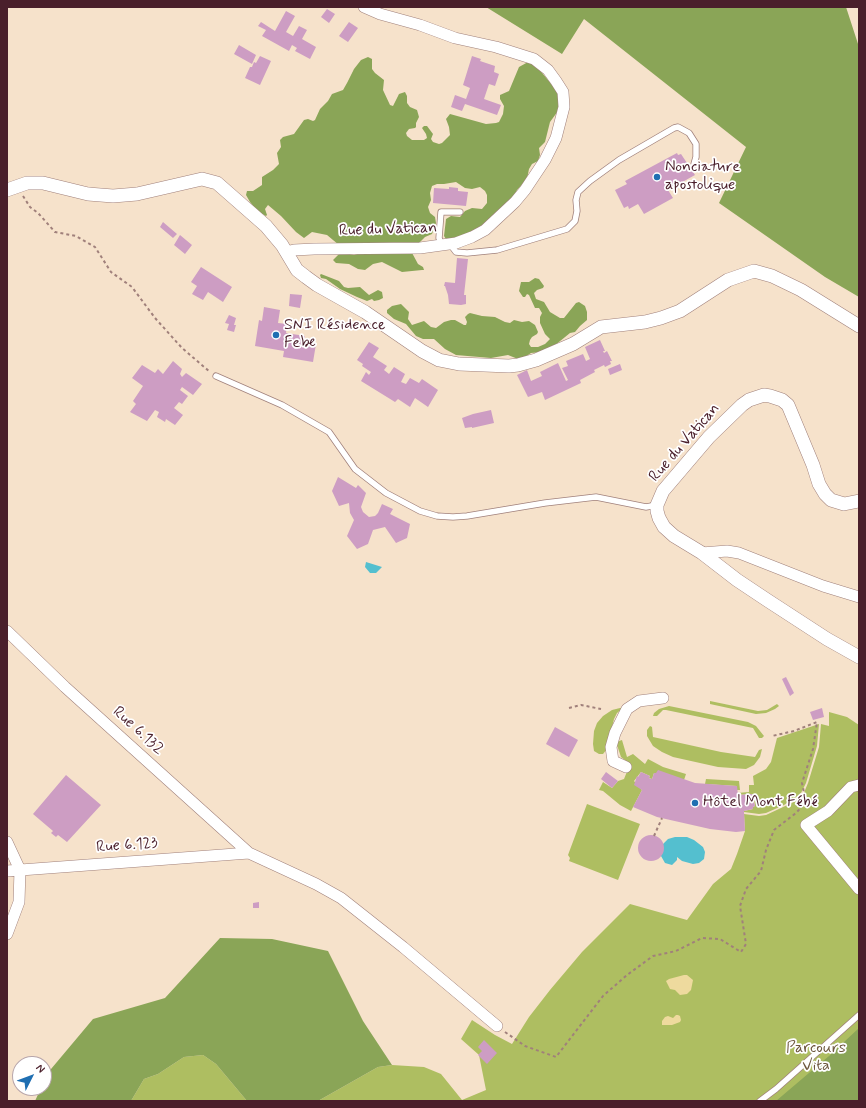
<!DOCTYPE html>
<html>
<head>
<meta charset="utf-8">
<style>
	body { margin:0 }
	#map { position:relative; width:866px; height:1108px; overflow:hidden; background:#f6e2cb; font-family:Mynerve,sans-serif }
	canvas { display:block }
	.frame { position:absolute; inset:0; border:8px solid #4a1f2b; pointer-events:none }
	.north { position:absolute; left:12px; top:1056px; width:40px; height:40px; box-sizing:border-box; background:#fff; border:1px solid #b7a5aa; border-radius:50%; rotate:48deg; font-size:11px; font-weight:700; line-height:16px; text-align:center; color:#4a1f2b }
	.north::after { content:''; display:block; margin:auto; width:14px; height:18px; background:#1f6fb2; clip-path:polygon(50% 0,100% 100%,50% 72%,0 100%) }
</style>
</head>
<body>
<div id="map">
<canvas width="866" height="1108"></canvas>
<div class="frame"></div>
<div class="north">N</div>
</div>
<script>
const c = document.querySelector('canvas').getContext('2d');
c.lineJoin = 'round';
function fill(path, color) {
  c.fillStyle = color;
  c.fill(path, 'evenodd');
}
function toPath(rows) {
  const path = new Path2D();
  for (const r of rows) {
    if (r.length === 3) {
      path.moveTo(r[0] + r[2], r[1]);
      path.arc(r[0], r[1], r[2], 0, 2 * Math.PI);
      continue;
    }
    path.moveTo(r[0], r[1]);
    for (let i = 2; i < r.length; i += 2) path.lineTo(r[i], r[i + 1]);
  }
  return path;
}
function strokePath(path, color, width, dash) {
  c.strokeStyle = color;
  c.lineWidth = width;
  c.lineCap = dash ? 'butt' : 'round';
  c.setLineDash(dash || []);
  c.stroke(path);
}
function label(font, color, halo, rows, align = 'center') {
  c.font = font + ' Mynerve,sans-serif';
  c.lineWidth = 3.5;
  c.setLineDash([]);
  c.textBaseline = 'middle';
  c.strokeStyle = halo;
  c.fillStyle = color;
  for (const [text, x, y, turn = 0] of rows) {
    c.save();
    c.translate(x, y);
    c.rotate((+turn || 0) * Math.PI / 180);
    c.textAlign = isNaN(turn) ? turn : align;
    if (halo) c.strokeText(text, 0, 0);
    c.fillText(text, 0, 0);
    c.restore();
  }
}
const green = toPath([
	[710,701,758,711,767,710,777,704,779,706,775,709,766,713,756,714,710,704],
	[669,706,748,722,756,726,764,736,762,738,759,738,753,728,666,710,663,710,657,716,653,716,654,713,659,709],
	[624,707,617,713,614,719,607,749,603,754,599,754,594,751,593,744,594,731,597,723,603,716,612,710],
	[829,712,847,717,859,725,859,1101,318,1101,378,1067,392,1065,424,1067,441,1074,462,1100,486,1090,479,1055,461,1039,472,1020,495,1035,512,1044,529,1017,550,990,582,952,630,904,687,920,713,884,731,869,737,854,745,831,744,814,759,816,766,815,796,801,803,795,808,783,819,747,821,724,829,726],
	[819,724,817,746,806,783,801,793,798,796,784,805,766,813,759,814,744,812,744,811,753,809,753,807,755,806,754,800,753,800,752,794,738,795,737,793,749,792,749,785,754,785,753,776,766,769,771,762,777,738],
	[650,726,652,727,653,737,721,752,755,757,759,750,762,749,760,757,754,765,746,769,718,767,673,757,662,752,653,746,647,736,647,730],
	[622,740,627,757,633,754,645,764,648,759,663,767,686,774,684,780,654,773,652,779,649,778,650,776,641,772,634,781,642,790,631,811,620,805,603,791,599,790,603,782,612,788,618,781,624,779,630,764,621,757,616,742],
	[706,779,739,781,740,790,737,790,737,786,705,784],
	[587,804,640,824,618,880,569,861,570,858,568,855],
	[203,1055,216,1064,247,1101,131,1101,144,1079,158,1074,184,1057]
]);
const forest = toPath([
	[486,7,846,7,859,47,859,297,825,277,719,203,746,147,584,19,562,54],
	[368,57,372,59,372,69,375,73,384,80,383,90,390,105,393,106,399,94,405,92,407,96,407,103,410,107,417,110,419,117,416,123,416,127,415,128,409,129,406,133,407,136,412,140,424,140,427,138,426,134,422,128,424,126,427,126,433,134,431,139,433,142,439,144,442,143,450,135,449,127,446,119,450,114,486,124,496,123,499,122,503,114,504,106,500,99,500,95,509,91,519,67,528,62,538,68,558,92,559,104,558,111,550,122,545,142,539,148,540,155,538,161,532,164,529,169,527,179,517,190,514,196,517,205,471,235,451,239,446,239,444,236,446,219,451,216,460,217,465,211,472,208,482,209,487,203,487,195,485,191,480,187,472,189,465,188,456,182,444,184,437,184,432,186,430,193,431,200,428,207,430,213,435,217,436,223,432,234,425,237,411,251,418,264,423,267,424,270,422,270,402,272,382,262,373,264,365,270,358,269,349,264,336,263,333,260,340,253,345,253,354,255,357,254,339,245,327,235,312,232,304,238,296,232,281,216,268,205,265,209,267,215,266,216,258,212,250,202,246,195,247,191,253,191,262,185,262,177,273,170,279,164,277,153,281,147,280,140,283,137,294,134,304,120,308,119,313,121,315,120,320,109,328,101,332,94,343,90,347,83,354,69,361,60],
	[321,274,339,281,344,287,348,288,360,287,369,295,378,290,382,292,383,298,379,300,374,301,372,299,367,301,357,297,340,289,326,279,321,278,320,275],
	[535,278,539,279,544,286,543,288,537,290,534,293,536,299,544,302,550,312,560,318,564,318,576,303,579,302,585,306,587,312,587,320,580,326,575,332,570,333,554,346,541,352,531,353,522,359,518,359,508,355,491,358,456,355,445,349,434,339,423,339,416,336,406,324,394,319,387,313,387,310,392,306,401,304,409,312,408,319,412,325,424,321,431,327,436,328,444,322,451,320,455,320,464,325,466,325,467,322,465,317,468,314,470,313,482,316,495,317,505,322,510,323,514,320,522,322,529,321,535,325,538,332,537,334,532,337,530,340,529,344,531,347,538,347,545,344,550,339,545,334,540,323,540,317,542,313,539,308,535,308,529,295,527,294,525,297,523,297,519,291,521,282,529,282],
	[220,938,272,939,328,951,363,1021,392,1065,378,1067,318,1101,247,1101,216,1064,203,1055,184,1057,158,1074,144,1079,131,1101,35,1101,41,1088,44,1088,44,1080,46,1075,93,1019,165,998],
	[859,1028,859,1101,776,1101,829,1056]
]);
const sand = toPath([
	[684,975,687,975,693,980,691,990,687,994,680,995,675,990,670,989,666,981,669,979],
	[676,1015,678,1015,680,1016,681,1020,680,1022,672,1025,662,1025,662,1021,665,1017,668,1016,673,1018]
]);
const water = toPath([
	[366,562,382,567,376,573,370,573,365,567],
	[675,837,687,837,694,840,703,847,705,852,704,859,699,863,693,864,682,861,677,857,677,860,672,865,665,863,661,856,659,850,661,846,668,839]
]);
const building = toPath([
	[327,9,335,14,329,23,321,17],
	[286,11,295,16,286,32,293,36,299,26,307,30,302,39,316,47,310,59,295,51,297,48,292,45,289,51,262,36,266,30,258,26,261,22,275,31],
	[349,22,358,28,348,42,339,36],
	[239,45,256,55,252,64,234,54],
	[260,56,271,61,260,85,245,78,250,67,252,67,254,62,256,63],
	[472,56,481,59,480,61,495,66,494,72,499,74,495,86,489,84,484,99,501,105,497,115,465,104,462,111,451,107,455,95,466,99,470,88,463,85],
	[677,153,678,155,681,154,695,175,668,190,673,198,644,214,638,204,629,209,628,206,624,208,615,190,627,184,625,181],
	[449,187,458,188,458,191,468,192,466,206,433,203,434,188,449,189],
	[163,222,177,234,173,238,160,227],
	[180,235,192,245,185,254,174,245],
	[457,258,468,259,464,295,466,295,466,304,461,305,449,304,448,295,445,286,444,286,445,282,455,283],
	[201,267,232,287,223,302,208,292,203,300,192,294,197,286,191,282],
	[290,294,302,295,300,308,289,306],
	[264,307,280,310,278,323,287,324,286,333,305,336,304,342,316,344,313,362,283,357,284,351,255,346,259,320,262,321],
	[229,315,236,318,234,325,236,325,234,332,227,330,229,324,225,323],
	[600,340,605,351,603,351,604,353,607,351,612,361,610,361,611,364,605,367,604,365,594,370,595,372,580,380,581,383,545,400,542,392,528,397,517,375,527,370,531,381,542,376,540,372,558,363,566,381,568,380,562,368,568,366,566,361,583,354,586,361,590,359,585,347],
	[369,342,379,348,373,357,387,366,384,370,389,374,394,367,405,374,401,382,406,384,410,378,419,383,422,379,438,390,428,407,415,398,410,407,398,399,395,402,361,381,366,372,369,375,371,372,362,366,363,364,357,360],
	[173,361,182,369,180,374,182,377,186,373,202,384,193,395,182,387,180,390,188,396,182,404,179,402,174,408,183,415,175,425,166,419,165,422,157,417,159,412,155,410,147,421,130,412,136,404,133,401,143,386,132,378,142,365,155,373,158,369,163,374],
	[620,364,622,370,610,375,608,369],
	[491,410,494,423,472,428,472,427,465,428,462,418,473,414],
	[338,477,356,488,358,485,366,493,361,507,363,512,369,517,375,516,378,513,382,504,393,509,390,514,410,524,407,538,396,543,385,527,373,530,368,544,357,549,347,536,354,520,350,513,349,503,339,506,332,491],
	[786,677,794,693,790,696,782,679],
	[822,708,824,717,813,720,810,712],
	[555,727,578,740,569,757,546,744],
	[658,770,695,783,737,786,738,795,752,794,755,806,753,807,753,809,744,811,745,831,736,832,710,829,657,817,633,807,642,790,634,785,637,776,638,777,641,772,650,776,649,778,652,779,654,773,656,773],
	[606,772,618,781,612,788,601,779],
	[66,775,101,805,67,842,58,835,56,837,51,833,53,831,33,814],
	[651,848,13],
	[259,902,259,908,253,908,253,903],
	[484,1040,497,1053,487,1064,478,1055,482,1051,478,1047]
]);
const path = toPath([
	[23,196,30,207,38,213,55,232,76,236,95,247,111,272,132,287,155,318,182,348,210,372],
	[569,708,581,705,601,709],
	[654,836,662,818],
	[505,1032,525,1046,556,1057,603,996,627,975,653,956,676,951,702,938,720,939,741,952,746,944,740,906,746,889,761,871,766,850,774,830,796,813,806,802,802,783,813,749,817,722,794,731,772,736]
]);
const service = toPath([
	[450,244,456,252,467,253,497,250,567,229,575,221,577,211,576,200,578,192,590,181,619,160,674,128,678,127,689,133,696,144,696,157,694,164],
	[442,245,439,238,441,212,460,212],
	[216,376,282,405,329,432,355,469,386,493,420,511,437,516,453,517,467,516,545,503,596,497,646,507,657,505],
	[760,1101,776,1089,859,1015]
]);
const minor = toPath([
	[286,252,294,250,314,249,420,248,456,243,472,237,485,230,515,202,525,190,545,160,556,138,564,107,563,92,556,81,548,70,534,59,496,47,455,38,420,25,380,14,364,7],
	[702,553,727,551,739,553,823,586,859,597],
	[7,631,65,687,249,853,316,884,341,898,403,947,497,1026],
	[626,767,613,761,611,747,615,733,627,709,639,701,663,698],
	[859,785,851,787,828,811,806,825,859,889],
	[7,842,20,870,19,902,7,934],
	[7,871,249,853]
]);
const tertiary = toPath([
	[7,190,27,183,43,183,88,194,113,196,137,194,202,179,217,183,266,226,282,245,297,270,306,277,317,285,365,312,422,351,439,360,459,364,509,366,518,365,536,360,573,344,601,327,645,322,661,318,680,311,728,280,754,271,772,276,801,290,859,326],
	[859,501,844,504,831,500,825,494,819,484,813,465,788,405,782,400,770,396,764,395,749,400,742,405,709,437,663,491,657,505,657,511,659,518,664,527,674,536,702,553,737,580,767,600,827,639,859,657]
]);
const markers = [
	[657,177,4,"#1f6fb2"],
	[276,335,4,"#1f6fb2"],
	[695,803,4,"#1f6fb2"]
];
const poiNames = [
	["Nonciature",665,168],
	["apostolique",665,186],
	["SNI Résidence",284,326],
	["Febe",284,344],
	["Hôtel Mont Fébé",703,803]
];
const streetNames = [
	["Rue du Vatican",388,230,-2],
	["Rue du Vatican",685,443,-49],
	["Rue 6.132",138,731,42],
	["Rue 6.123",127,846,-4]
];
const parkNames = [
	["Parcours",816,1049],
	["Vita",816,1067]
];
fill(green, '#aebe61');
fill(forest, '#8aa557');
fill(sand, '#eeda9e');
fill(water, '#54bfcf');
fill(building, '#cd9dc3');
strokePath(service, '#a0807b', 7);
strokePath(minor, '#a0807b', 12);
strokePath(tertiary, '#a0807b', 14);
strokePath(path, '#a0807b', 2, [3, 3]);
strokePath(service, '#fff', 5.5);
strokePath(minor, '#fff', 11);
strokePath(tertiary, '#fff', 13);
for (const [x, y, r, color] of markers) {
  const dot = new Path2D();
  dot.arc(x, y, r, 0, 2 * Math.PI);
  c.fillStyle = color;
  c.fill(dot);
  strokePath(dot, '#fff', 1.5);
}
label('16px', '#4a1f2b', '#fff', poiNames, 'left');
label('16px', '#4a1f2b', '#fff', streetNames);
label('16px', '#6d573e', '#fff', parkNames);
</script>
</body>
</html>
